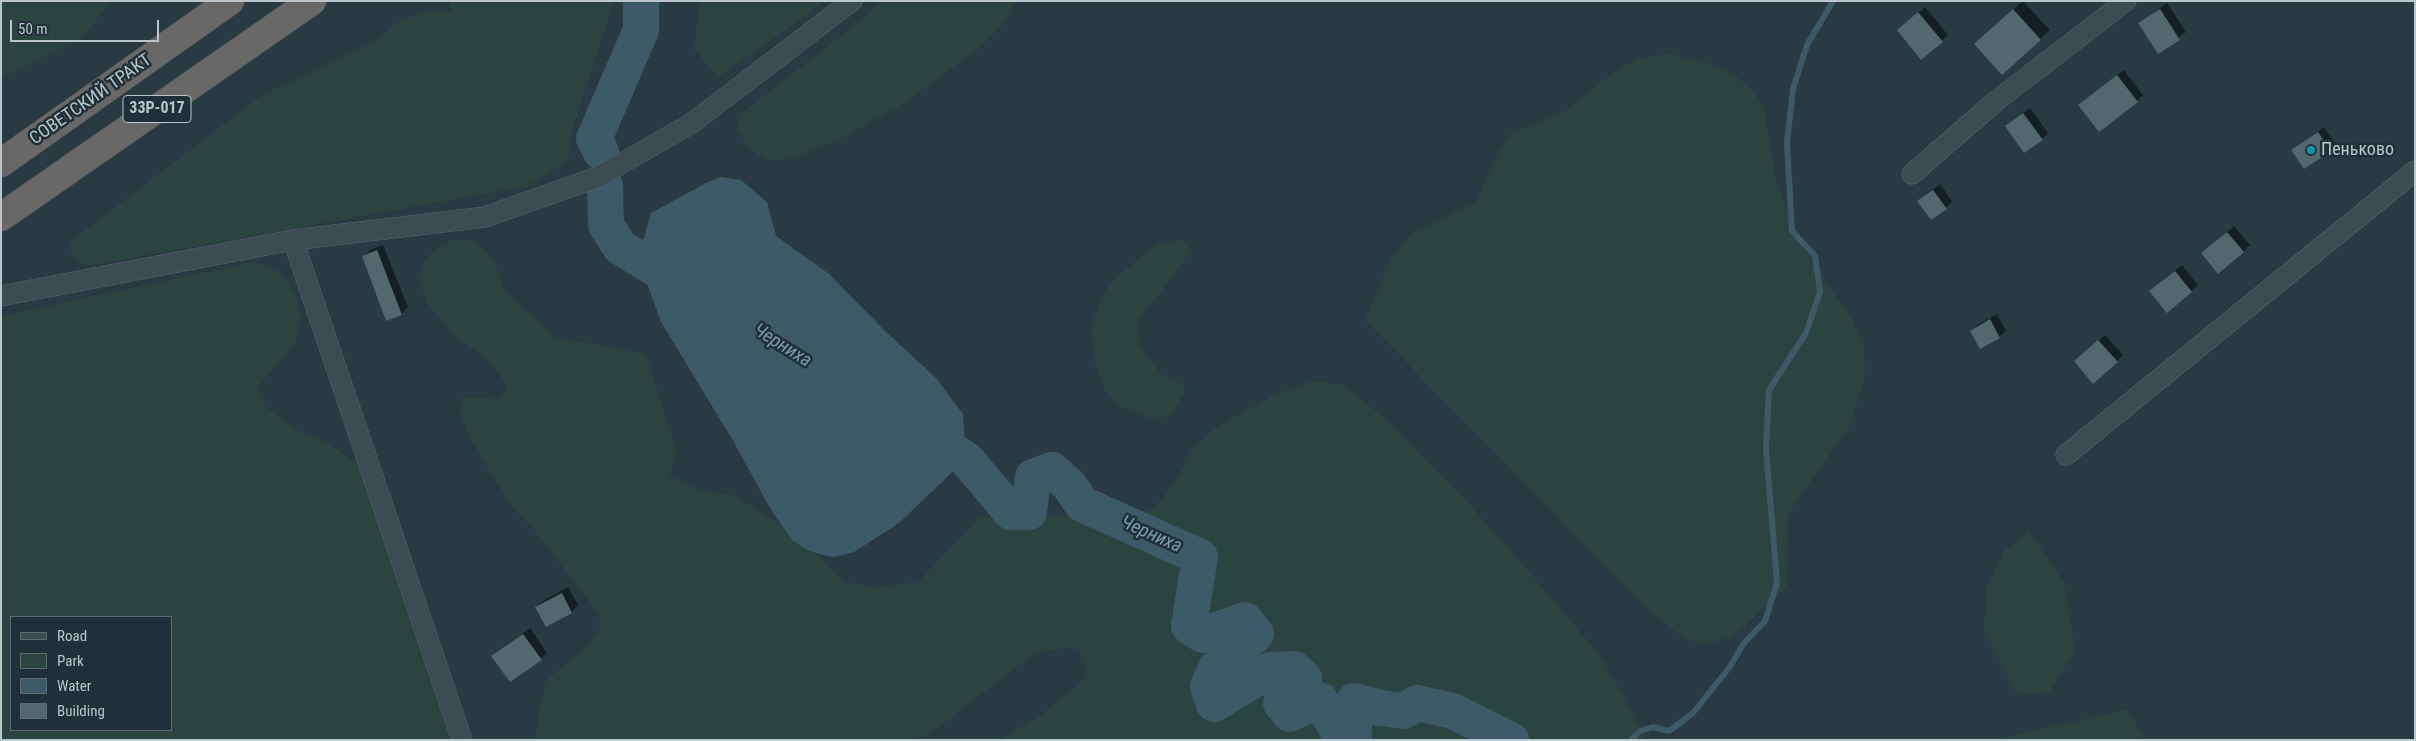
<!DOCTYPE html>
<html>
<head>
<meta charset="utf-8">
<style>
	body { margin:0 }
	#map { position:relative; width:2416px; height:741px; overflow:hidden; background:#293a43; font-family:"Roboto Condensed",sans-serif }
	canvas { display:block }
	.frame { position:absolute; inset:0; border:2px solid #bac6cc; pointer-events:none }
	.legend { position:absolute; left:10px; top:616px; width:162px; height:115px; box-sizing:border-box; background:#213038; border:1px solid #5e6c73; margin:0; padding:6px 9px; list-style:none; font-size:15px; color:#bac6cc }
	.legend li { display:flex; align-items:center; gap:10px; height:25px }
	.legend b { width:25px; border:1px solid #5e6c73 }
	.scale { position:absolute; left:10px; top:20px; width:149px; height:22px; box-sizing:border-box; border:2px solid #bac6cc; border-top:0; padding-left:6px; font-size:15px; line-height:18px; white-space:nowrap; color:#bac6cc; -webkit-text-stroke:4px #213038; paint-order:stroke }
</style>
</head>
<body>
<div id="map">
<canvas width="2416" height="741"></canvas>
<div class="frame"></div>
<ul class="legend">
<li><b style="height:6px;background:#3d4b52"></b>Road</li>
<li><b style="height:14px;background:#2b4440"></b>Park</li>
<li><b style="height:14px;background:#3d5a69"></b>Water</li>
<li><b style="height:14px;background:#54676f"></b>Building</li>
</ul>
<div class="scale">50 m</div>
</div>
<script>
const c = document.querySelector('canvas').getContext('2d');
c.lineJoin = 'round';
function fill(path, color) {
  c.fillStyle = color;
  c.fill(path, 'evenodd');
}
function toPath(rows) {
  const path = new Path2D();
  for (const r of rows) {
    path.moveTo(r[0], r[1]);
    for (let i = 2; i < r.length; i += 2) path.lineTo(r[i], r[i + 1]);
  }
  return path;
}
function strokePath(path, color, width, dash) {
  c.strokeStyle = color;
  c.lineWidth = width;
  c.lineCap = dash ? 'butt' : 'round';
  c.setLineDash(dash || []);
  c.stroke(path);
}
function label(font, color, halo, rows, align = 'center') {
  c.font = font + ' "Roboto Condensed",sans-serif';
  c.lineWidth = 5;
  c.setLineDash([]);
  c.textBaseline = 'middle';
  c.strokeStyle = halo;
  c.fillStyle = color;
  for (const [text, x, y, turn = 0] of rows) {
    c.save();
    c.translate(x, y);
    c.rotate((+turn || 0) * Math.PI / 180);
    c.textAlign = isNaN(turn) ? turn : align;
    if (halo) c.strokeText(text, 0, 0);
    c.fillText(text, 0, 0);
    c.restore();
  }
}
const green = toPath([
	[1,1,111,1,84,36,1,78],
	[448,1,614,1,572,131,568,161,528,186,94,265,82,264,71,254,71,241,262,95,375,41,395,24,424,11,452,11],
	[700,1,823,1,800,20,718,77,694,49],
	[881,1,1016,1,1002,26,977,50,899,107,835,141,791,159,767,160,751,151,737,130,739,115,869,14],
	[1671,54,1715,65,1735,75,1756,95,1764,108,1776,180,1800,243,1851,318,1864,346,1865,375,1851,424,1788,514,1787,587,1732,637,1705,644,1685,639,1643,605,1365,320,1391,258,1413,232,1475,202,1497,155,1509,135,1567,110,1612,73,1639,58],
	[1180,239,1188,244,1189,253,1162,291,1137,320,1140,346,1161,374,1184,385,1185,393,1171,414,1154,420,1116,404,1105,390,1095,365,1091,327,1103,294,1114,279,1156,245],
	[453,240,473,241,482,247,493,260,506,292,555,337,646,354,676,451,670,476,694,488,731,495,753,507,803,540,844,582,875,587,918,582,980,518,1024,513,1071,517,1109,526,1130,522,1155,507,1173,485,1195,445,1217,427,1276,394,1312,381,1344,385,1390,423,1463,497,1530,573,1602,658,1647,740,999,740,1040,716,1082,681,1086,675,1084,659,1079,651,1069,648,1047,650,1028,658,938,728,916,740,535,740,541,701,549,678,588,646,600,628,599,614,535,531,511,506,470,438,460,414,462,397,499,399,507,386,488,359,458,339,427,303,419,280,424,261,436,248],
	[254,262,282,273,296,295,301,319,295,343,257,388,266,407,300,432,325,441,355,462,381,495,456,740,1,740,1,316],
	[11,617,171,617,171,730,11,730],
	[2029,531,2064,582,2075,651,2049,693,2017,695,1984,629,1986,589,2003,552],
	[2127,709,2145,740,1996,740,2002,738]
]);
const water = toPath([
	[721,177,741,180,767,202,776,236,829,274,884,330,936,378,963,414,966,459,899,523,854,552,834,557,819,554,807,550,792,540,770,508,732,439,661,322,638,258,651,213,706,183]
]);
const shadow = toPath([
	[2023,1,2050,30,2040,39,1986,34],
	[2167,3,2186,32,2158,52,2140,23],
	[1925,7,1948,35,1942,41,1905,23],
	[2124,70,2143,95,2137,101,2086,99],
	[2030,108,2048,133,2042,139,2013,120],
	[2324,127,2336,144,2330,150,2293,150],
	[1940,184,1952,201,1946,208,1919,201],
	[2234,226,2250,245,2243,252,2209,247],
	[383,245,408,307,401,314,363,257,370,250],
	[2182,265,2198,285,2167,311,2157,285],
	[1997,314,2006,331,1999,337,1971,331,1977,325],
	[2105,335,2123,355,2117,361,2082,355],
	[568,587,578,605,572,612,546,625,536,607,543,601],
	[530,628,547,653,541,659,493,656]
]);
const stream = toPath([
	[1631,740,1640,731,1653,727,1669,731,1693,713,1729,668,1744,643,1765,621,1777,583,1766,448,1769,390,1806,333,1820,292,1815,256,1792,231,1787,143,1793,89,1807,45,1833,1]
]);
const river = toPath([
	[601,152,594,139,641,30,641,1],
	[605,185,606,225,620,247,680,284],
	[924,433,966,459,1011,512,1029,512,1033,477,1052,470,1069,485,1082,504,1200,557,1189,626,1203,635,1245,620,1256,634,1216,668,1208,686,1214,704,1270,670,1294,669,1304,678,1281,703,1290,714,1320,700,1339,733,1354,736,1354,701,1381,708,1403,711,1417,703,1453,711,1511,740]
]);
const building = toPath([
	[2013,9,2041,40,2002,75,1974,44],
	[2160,9,2180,40,2158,54,2138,23],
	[1918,12,1943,42,1921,60,1897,30],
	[2117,75,2138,102,2099,132,2078,105],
	[2023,113,2043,140,2024,153,2005,126],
	[2318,132,2331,151,2304,169,2291,150],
	[1933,190,1947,209,1931,220,1917,201],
	[2227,232,2244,252,2218,274,2201,253],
	[377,250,402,315,386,321,362,256],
	[2175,271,2192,292,2167,313,2149,291],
	[1990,319,2000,338,1980,349,1970,331],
	[2098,340,2118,362,2093,384,2074,361],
	[562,593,572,613,546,627,535,607],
	[523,634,542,660,510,682,491,656]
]);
const minor = toPath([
	[1912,174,1996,101,2126,1],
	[293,240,462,740],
	[1,296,293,240,485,217,598,177,692,123,852,1],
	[2066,455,2415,171]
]);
const trunk = toPath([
	[1,163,230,1],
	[1,217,312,1]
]);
const markers = [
	[2311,150,5,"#0f9aa8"]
];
const shields = [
	[157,109,68]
];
const shieldNames = [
	["33Р-017",157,109]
];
const streetNames = [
	["СОВЕТСКИЙ ТРАКТ",91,100,-35]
];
const poiNames = [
	["Пеньково",2321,150]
];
const waterNames = [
	["Черниха",782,346,32],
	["Черниха",1151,535,24]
];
fill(green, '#2b4440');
fill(water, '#3d5a69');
fill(shadow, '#0007');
strokePath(stream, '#3d5a69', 6);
strokePath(river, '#3d5a69', 36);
fill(building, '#54676f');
strokePath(minor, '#5b6970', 21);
strokePath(trunk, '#48565d', 29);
strokePath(minor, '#3d4b52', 20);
strokePath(trunk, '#6a6866', 28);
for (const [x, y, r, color] of markers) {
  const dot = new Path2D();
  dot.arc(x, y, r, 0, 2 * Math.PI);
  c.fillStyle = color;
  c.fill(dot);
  strokePath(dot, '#213038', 2);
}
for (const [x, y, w] of shields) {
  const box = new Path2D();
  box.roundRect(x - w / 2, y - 13.5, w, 27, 4);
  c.fillStyle = '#213038';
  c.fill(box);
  strokePath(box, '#bac6cc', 1);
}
label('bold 16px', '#bac6cc', null, shieldNames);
label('18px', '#bac6cc', '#213038', streetNames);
label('18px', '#bac6cc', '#213038', poiNames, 'left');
label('italic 19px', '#7c9dad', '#213038', waterNames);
</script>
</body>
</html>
